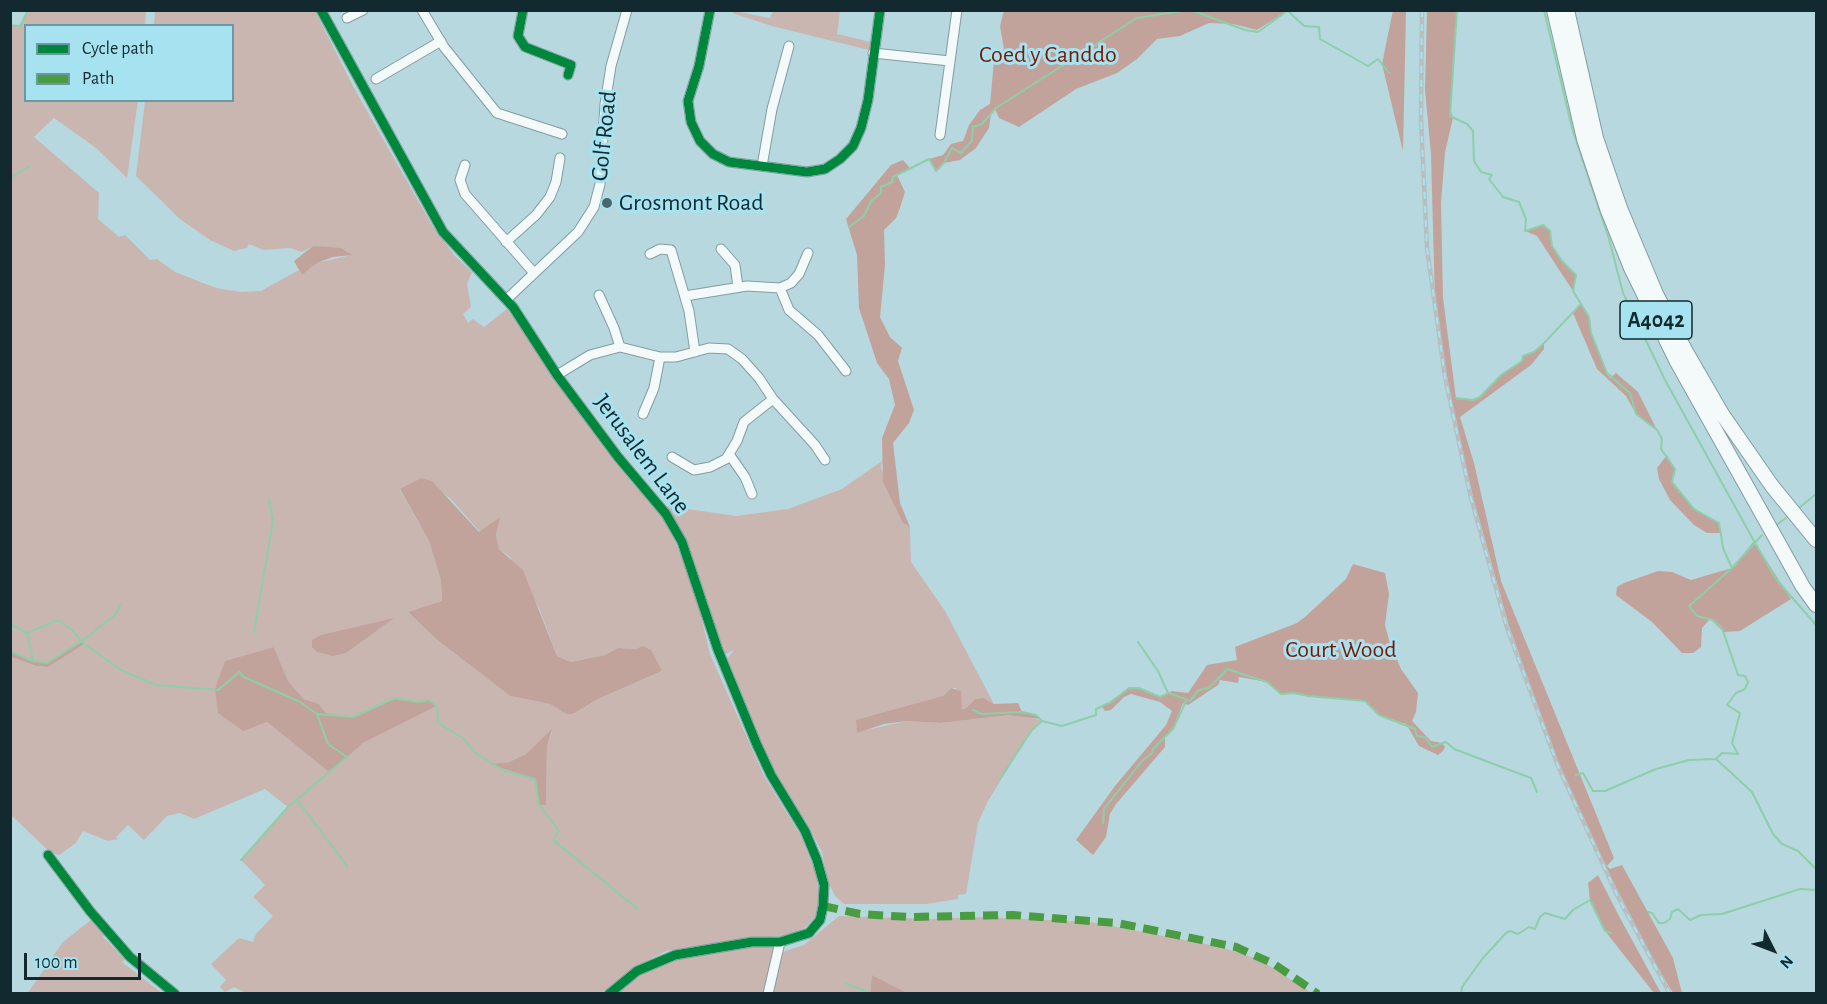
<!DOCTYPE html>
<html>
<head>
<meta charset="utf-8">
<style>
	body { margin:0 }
	#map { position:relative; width:1827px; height:1004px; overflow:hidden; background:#b7d8de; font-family:"Alegreya Sans",sans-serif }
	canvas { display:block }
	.frame { position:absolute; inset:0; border:12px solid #122a2f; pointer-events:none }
	.legend { position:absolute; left:24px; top:24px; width:210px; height:78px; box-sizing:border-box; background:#a6e2ef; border:2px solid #6b98a2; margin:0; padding:8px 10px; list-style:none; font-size:18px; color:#122a2f }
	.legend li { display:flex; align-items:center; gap:12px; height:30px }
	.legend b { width:30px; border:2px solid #6b98a2 }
	.north { position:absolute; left:1743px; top:920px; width:60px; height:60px; -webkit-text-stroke:4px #a6e2ef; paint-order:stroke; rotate:132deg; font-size:16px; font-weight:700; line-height:24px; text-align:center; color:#122a2f }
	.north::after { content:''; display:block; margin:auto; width:21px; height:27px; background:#122a2f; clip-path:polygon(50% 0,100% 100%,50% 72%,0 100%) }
	.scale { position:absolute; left:24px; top:953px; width:117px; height:27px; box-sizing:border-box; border:3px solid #122a2f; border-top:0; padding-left:8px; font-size:18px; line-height:21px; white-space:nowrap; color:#122a2f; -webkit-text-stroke:4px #a6e2ef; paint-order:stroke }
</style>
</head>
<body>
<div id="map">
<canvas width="1827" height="1004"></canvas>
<div class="frame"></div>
<ul class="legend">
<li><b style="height:8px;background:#00873e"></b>Cycle path</li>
<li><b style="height:8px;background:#4a9c42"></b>Path</li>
</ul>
<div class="north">N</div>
<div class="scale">100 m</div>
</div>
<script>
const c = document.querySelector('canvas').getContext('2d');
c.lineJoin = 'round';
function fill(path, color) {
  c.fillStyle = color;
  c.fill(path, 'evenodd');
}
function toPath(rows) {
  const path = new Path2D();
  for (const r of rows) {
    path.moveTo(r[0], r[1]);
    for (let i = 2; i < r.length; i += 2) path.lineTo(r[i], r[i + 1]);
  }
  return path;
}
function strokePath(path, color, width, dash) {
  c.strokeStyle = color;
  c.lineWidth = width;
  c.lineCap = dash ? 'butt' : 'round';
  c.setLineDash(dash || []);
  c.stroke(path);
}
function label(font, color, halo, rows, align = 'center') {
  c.font = font + ' "Alegreya Sans",sans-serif';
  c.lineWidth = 6;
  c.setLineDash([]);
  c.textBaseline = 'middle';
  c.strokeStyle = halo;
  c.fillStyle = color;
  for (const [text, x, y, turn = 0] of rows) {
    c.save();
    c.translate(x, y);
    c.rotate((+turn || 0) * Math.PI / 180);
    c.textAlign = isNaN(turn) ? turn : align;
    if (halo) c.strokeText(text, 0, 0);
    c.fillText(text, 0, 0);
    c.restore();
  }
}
const green = toPath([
	[28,11,146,11,145,25,26,26,26,100,138,101,127,178,96,148,54,118,34,137,99,193,98,219,119,237,125,235,150,260,157,259,175,272,216,288,241,292,261,291,299,270,302,275,317,263,351,255,313,246,302,252,290,248,263,250,249,244,247,248,234,251,210,240,180,219,136,176,145,101,232,100,232,26,154,25,155,11,315,11,354,88,433,227,455,256,472,272,467,284,471,307,463,314,468,323,473,319,484,327,507,309,612,457,634,485,656,505,677,546,694,587,710,654,764,776,801,836,816,873,820,901,815,917,807,926,791,935,747,939,666,951,639,965,601,993,248,994,234,987,225,992,220,987,226,980,211,964,239,938,253,942,256,934,273,916,253,897,265,885,241,860,288,807,265,789,194,819,180,813,167,816,144,840,128,825,116,837,118,839,108,841,83,831,76,843,59,855,51,853,11,815,11,657,36,666,48,667,63,654,47,663,33,661,11,651,11,25,20,26],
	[421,478,451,499,480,532,499,518,496,535,499,549,510,557,539,608,557,656,571,662,605,655,618,648,636,649,662,671,598,699,573,714,566,714,550,704,510,696,436,639,408,612,442,602,441,581,429,541,400,490],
	[274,647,288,681,304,699,319,704,326,713,353,717,395,698,418,702,429,700,437,706,363,743,330,773,267,722,250,655],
	[552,731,547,747,546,805,539,805,535,779,492,764,509,762,526,754],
	[734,11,770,18,773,11,840,11,837,34,871,42,869,50,772,26,732,13],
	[882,461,881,468,903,523,910,527,911,562,945,611,994,704,984,698,975,699,966,708,961,709,956,688,951,688,943,696,857,732,907,721,941,723,1009,715,1022,715,1042,721,1032,730,988,801,978,823,966,894,958,895,958,899,926,904,844,904,835,896,827,880,822,852,805,820,775,775,752,726,727,659,734,650,723,655,693,558,667,506,736,516,788,509,842,489],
	[839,916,932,919,981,917,1091,922,1221,947,1260,960,1312,993,907,994,872,975,870,993,772,994,781,955,785,951,804,945],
	[92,919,105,933,103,937,125,959,122,962,162,993,27,994,62,943],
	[770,944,774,948,765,993,615,994,647,970,668,961]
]);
const forest = toPath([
	[1004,10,1286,10,1287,11,1257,30,1233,24,1209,23,1180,36,1157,39,1137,59,1117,73,1076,89,1019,127,999,118,995,109,991,114,989,128,976,148,960,160,944,163,936,171,929,159,943,155,951,144,963,141,969,125,980,110,990,104,994,61,1004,49,1000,26],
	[1393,10,1406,11,1403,151,1382,64],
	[1427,11,1457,11,1450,109,1453,118,1445,152,1441,203,1443,298,1456,398,1473,400,1480,397,1501,375,1522,361,1523,356,1534,352,1544,343,1544,349,1531,365,1460,417,1474,463,1501,581,1614,858,1607,866,1610,869,1622,865,1673,958,1682,993,1673,993,1656,965,1606,868,1558,762,1509,626,1473,497,1453,413,1435,303,1431,154,1425,90],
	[903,160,910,168,897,175,905,192,900,208,896,218,884,230,885,265,880,317,890,337,902,348,898,361,914,410,909,423,893,443,900,503,910,527,903,523,883,482,882,438,895,405,889,379,877,363,859,308,857,255,846,219,891,165],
	[1543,225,1550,231,1552,246,1562,261,1576,275,1573,291,1537,236,1525,231],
	[313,246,341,248,352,255,333,257,317,263,302,275,294,261],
	[1581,304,1589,317,1591,333,1607,373,1610,378,1616,373,1638,392,1657,430,1636,414,1626,396,1597,369,1573,313],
	[1667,455,1675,469,1672,482,1694,509,1719,523,1721,533,1707,533,1694,525,1670,500,1659,479,1657,468],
	[421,478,432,481,479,532,500,517,496,535,499,549,523,570,557,656,571,662,605,655,618,648,636,649,643,646,651,650,662,671,598,699,573,714,566,714,550,704,510,696,436,639,408,612,442,601,441,581,429,541,400,489],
	[1754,541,1791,599,1740,631,1724,632,1710,619,1702,628,1701,647,1693,653,1682,653,1652,622,1616,595,1617,587,1624,583,1658,571,1672,572,1691,580,1732,568],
	[1353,564,1385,573,1389,594,1385,625,1389,640,1401,669,1418,693,1416,712,1412,721,1431,741,1442,743,1445,747,1443,751,1438,755,1419,746,1406,724,1379,715,1365,701,1308,696,1294,693,1281,694,1267,682,1239,677,1238,683,1220,680,1218,685,1188,705,1183,703,1173,729,1165,736,1165,747,1116,804,1110,814,1106,837,1093,855,1076,840,1115,786,1166,725,1172,711,1160,702,1131,694,1124,697,1111,710,1105,711,1102,707,1129,688,1139,688,1160,697,1172,691,1188,693,1207,665,1237,660,1235,647,1297,623,1305,617,1346,579],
	[394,618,346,653,333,656,317,652,312,647,312,640,321,635],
	[82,641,84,644,48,667,36,666,11,657,11,651,33,661,47,663],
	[274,647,288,681,304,699,319,704,326,713,353,717,395,698,418,702,429,700,437,706,363,743,330,773,267,722,243,731,218,713,215,689,225,661],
	[951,688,961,691,962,709,966,708,975,699,984,698,994,704,1018,703,1022,712,1036,715,1040,719,1009,715,941,723,907,721,884,724,857,733,856,720,943,696],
	[552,729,547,747,546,805,539,805,535,779,490,764,509,762,526,754],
	[1598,875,1620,918,1661,993,1654,993,1605,931,1590,900,1588,883],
	[872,975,907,993,870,993]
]);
const stream = toPath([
	[1191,10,1245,30,1258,32,1287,11],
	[1287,10,1304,26,1319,27,1320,39,1368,66,1378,59,1389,73],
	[1457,10,1450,116,1467,124,1473,131,1474,161,1481,172,1492,175,1489,179,1503,197,1519,202,1526,219,1525,231,1543,225,1550,231,1552,246,1562,261,1576,275,1573,291,1589,317,1591,333,1607,373,1630,393,1636,414,1657,430,1662,439,1661,449,1675,469,1672,482,1694,509,1719,523,1723,548,1732,568,1689,606,1697,616,1713,620,1722,628,1738,675,1745,676,1748,682,1745,689,1736,693,1727,705,1740,713,1732,743,1738,754,1722,753,1716,759,1752,792,1773,834,1782,844,1798,851,1816,869],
	[1544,10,1572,128,1609,239,1623,293,1665,380,1754,541,1776,579,1816,625],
	[10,25,20,26,28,10],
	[10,178,30,166],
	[849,227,864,216,871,201,881,193,881,187,892,182,893,177,929,159,936,171,944,163,952,148,961,153,972,141,973,127,982,124,996,108,1137,18,1188,10],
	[1456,398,1473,400,1480,397,1501,375,1522,361,1523,356,1534,352,1544,343,1581,304],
	[1800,507,1816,494],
	[1776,525,1786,518],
	[1732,568,1762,535],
	[10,624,27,633,58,620,72,630,84,644,121,670,156,685,218,690,239,672,244,677,300,702,317,714,353,717,395,698,418,702,429,700,437,706,438,723,463,738,474,752,503,770,535,779,539,805,559,831,553,840,638,909],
	[254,632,273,521,269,499],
	[27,633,33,661],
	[1138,642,1158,671,1168,693],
	[10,651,33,661,47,663,82,641,116,614,121,604],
	[973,710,981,714,1022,712,1036,715,1042,721,1062,726,1096,715,1096,709,1111,702,1129,688,1139,688,1160,697,1169,693,1190,701,1199,690,1209,688,1227,669,1267,682,1281,694,1294,693,1308,696,1365,701,1379,715,1415,729,1417,736,1425,737,1432,747,1446,742,1454,749,1531,778,1537,792],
	[1576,775,1583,773,1593,791,1605,791,1656,769,1689,760,1716,759],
	[999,780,1032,730,1041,722],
	[297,800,347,866],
	[1103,823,1104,809,1142,761,1152,753,1153,749,1173,729,1186,701],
	[241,860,288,807,347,757,328,744,317,714],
	[1648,912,1652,913,1659,923,1664,923,1670,919,1672,912,1678,909,1690,920,1701,915,1722,914,1800,889,1816,890],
	[845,983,873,994],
	[1461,994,1462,987,1483,958,1506,933,1510,931,1518,934,1529,927,1535,929,1540,917,1545,913,1565,919,1573,910,1590,900,1605,931,1611,933]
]);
const minor = toPath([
	[321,10,443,232,513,307,557,375,618,457,666,514,682,542,718,650,757,745,771,775,805,831,817,860,824,885,823,906,820,920,809,933,780,942,752,942,675,955,637,971,609,994],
	[422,10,444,47,497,113,562,134],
	[523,10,518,36,525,47,571,65,568,75],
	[710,10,699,66,688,101,691,122,700,141,713,154,729,162,807,172,825,169,840,159,853,146,861,128,868,100,880,10],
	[347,18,363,10],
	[873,53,950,61],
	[376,79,441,41],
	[940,135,957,10],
	[465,165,460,180,465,194,534,273],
	[762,166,772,109,789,46],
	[506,242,536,215,550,197,556,182,560,158],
	[721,249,735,265,738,287],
	[650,254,660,249,671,250,689,311,695,352],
	[780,288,789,310,818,335,846,371],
	[599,295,614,328,620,347],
	[685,296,747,286,780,288,791,283,799,274,808,253],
	[507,299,578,232,594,207,600,184,605,104,611,66,627,10],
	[557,375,590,355,620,347,660,357,676,357,709,348,728,349,742,359,759,378,773,399,815,445,825,460],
	[643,414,654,388,660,357],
	[729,454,745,477,752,494],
	[672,457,694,470,710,467,726,459,737,441,744,422,773,399],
	[48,855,90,911,130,957,175,994],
	[768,994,780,942]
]);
const highway = toPath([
	[1554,10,1584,139,1608,211,1631,268,1676,360,1803,587,1816,605],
	[1567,10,1596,138,1620,208,1656,294,1685,350,1722,414,1772,486,1816,540]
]);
const rail = toPath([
	[1422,10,1421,119,1427,248,1445,377,1471,498,1507,628,1558,766,1618,897,1670,994]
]);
const quiet = toPath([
	[823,906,860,914,909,917,1013,915,1117,923,1236,947,1274,964,1318,994]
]);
const cycleway = toPath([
	[321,10,443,232,513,307,557,375,618,457,666,514,682,542,718,650,757,745,771,775,805,831,817,860,824,885,823,906,820,920,809,933,780,942,752,942,675,955,637,971,609,994],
	[523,10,518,36,525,47,571,65,568,75],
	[710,10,699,66,688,101,691,122,700,141,713,154,729,162,807,172,825,169,840,159,853,146,861,128,868,100,880,10],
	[48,855,90,911,130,957,175,994]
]);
const markers = [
	[607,203,6,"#4c676c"]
];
const shields = [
	[1656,320,72]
];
const shieldNames = [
	["A4042",1656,320]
];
const parkNames = [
	["Coed y Canddo",1048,55],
	["Court Wood",1341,650]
];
const streetNames = [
	["Golf Road",604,136,-84],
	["Jerusalem Lane",642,454,53]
];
const poiNames = [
	["Grosmont Road",619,203]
];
fill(green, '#c9b6b1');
fill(forest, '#c2a39c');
strokePath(stream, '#8ecea9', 2);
strokePath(minor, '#839da2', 11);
strokePath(highway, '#839da2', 16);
strokePath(minor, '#f4f9fa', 9);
strokePath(highway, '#f4f9fa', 14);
strokePath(rail, '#b7bfc1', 4.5);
strokePath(rail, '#a6e2ef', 2, [7]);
strokePath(quiet, '#4a9c42', 8, [15, 8]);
strokePath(cycleway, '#00873e', 9);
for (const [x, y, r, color] of markers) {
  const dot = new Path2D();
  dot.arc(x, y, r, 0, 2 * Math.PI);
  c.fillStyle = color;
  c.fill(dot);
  strokePath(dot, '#a6e2ef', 2);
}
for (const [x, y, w] of shields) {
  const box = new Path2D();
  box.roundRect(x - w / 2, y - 19, w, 38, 4.5);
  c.fillStyle = '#a6e2ef';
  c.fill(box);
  strokePath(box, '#122a2f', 1.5);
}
label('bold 22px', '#122a2f', null, shieldNames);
label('24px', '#7d1704', '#a6e2ef', parkNames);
label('24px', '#122a2f', '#a6e2ef', streetNames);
label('24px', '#122a2f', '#a6e2ef', poiNames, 'left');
</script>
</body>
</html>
